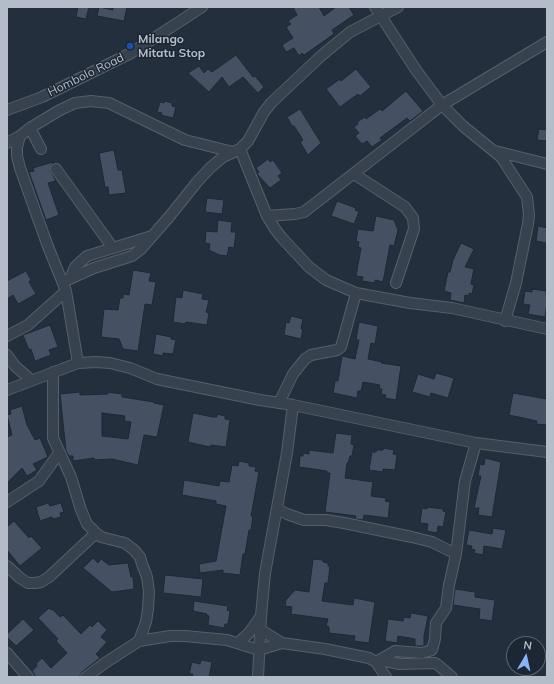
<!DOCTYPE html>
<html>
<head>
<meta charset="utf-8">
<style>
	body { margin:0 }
	#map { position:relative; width:554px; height:684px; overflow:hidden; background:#242f3e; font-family:Mulish,sans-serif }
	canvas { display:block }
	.frame { position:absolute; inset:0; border:8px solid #b4bcc9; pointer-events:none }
	.north { position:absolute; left:506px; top:636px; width:40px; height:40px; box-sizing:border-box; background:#1d2633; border:1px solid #59626f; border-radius:50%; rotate:9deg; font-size:11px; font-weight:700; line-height:16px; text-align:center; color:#b4bcc9 }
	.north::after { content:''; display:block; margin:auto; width:14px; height:18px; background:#8ab4f8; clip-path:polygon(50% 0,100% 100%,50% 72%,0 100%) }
</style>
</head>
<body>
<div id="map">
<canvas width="554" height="684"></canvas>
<div class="frame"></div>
<div class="north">N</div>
</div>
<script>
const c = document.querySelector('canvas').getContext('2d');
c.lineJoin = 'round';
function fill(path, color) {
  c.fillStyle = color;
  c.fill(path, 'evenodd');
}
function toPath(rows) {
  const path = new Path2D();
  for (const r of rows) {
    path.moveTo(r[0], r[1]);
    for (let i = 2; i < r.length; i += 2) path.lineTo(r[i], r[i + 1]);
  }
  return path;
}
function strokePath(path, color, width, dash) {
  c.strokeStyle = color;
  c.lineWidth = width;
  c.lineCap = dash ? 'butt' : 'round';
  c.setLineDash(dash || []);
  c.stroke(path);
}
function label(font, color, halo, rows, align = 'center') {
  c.font = font + ' Mulish,sans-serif';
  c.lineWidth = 3;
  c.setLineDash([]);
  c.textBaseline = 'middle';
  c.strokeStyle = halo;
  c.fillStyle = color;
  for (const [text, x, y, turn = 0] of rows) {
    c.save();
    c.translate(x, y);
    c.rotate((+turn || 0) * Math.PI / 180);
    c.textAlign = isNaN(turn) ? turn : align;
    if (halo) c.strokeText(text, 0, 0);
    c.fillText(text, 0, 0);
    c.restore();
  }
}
const building = toPath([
	[78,7,89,7,86,19,76,17,78,7],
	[99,7,113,10,113,7,127,7,124,21,97,16,99,7],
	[293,7,319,7,324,16,336,7,349,7,354,15,332,30,334,34,304,55,302,53,299,56,294,48,286,52,282,45,293,38,286,27,291,24,288,21,297,15,293,7],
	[236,55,253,77,255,76,264,87,258,93,243,77,229,87,222,77,209,92,188,73,199,66,204,73,208,69,212,72,236,55],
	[356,69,371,87,360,96,358,94,340,107,326,89,340,79,341,81,356,69],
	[406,91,423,111,410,121,407,118,380,138,382,140,372,147,367,141,362,144,355,136,359,133,354,127,358,124,357,122,365,117,366,119,380,109,382,111,406,91],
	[165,101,172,103,172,106,176,107,173,118,161,115,162,113,157,112,160,102,164,103,165,101],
	[300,109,321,143,308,155,300,142,303,140,294,126,292,126,287,117,300,109],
	[539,129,547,130,547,141,537,140,539,129],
	[114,150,118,170,122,170,126,193,109,195,108,187,105,187,99,153,114,150],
	[268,159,270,162,273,160,282,173,278,176,281,180,270,188,257,174,259,172,256,168,268,159],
	[53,162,50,170,56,181,48,183,59,215,46,220,29,172,34,171,33,168,53,162],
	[207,198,224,200,222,214,205,212,207,198],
	[337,201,356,208,355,210,359,212,354,224,331,216,337,201],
	[376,216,394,220,398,230,394,246,390,245,383,282,375,280,375,283,362,281,363,277,356,276,361,248,358,247,359,242,356,241,358,229,373,231,376,216],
	[218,220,232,222,231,232,236,232,234,248,229,247,227,256,219,255,209,250,210,244,205,243,206,231,217,232,218,220],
	[538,226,547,228,547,243,536,241,538,226],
	[461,243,474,249,465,267,474,269,471,283,471,284,474,285,472,294,469,293,469,296,465,295,464,303,450,300,451,293,444,291,448,272,450,272,453,260,461,243],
	[133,270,151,273,149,281,156,282,152,305,145,304,138,351,123,349,119,339,101,337,104,309,118,310,120,298,123,298,123,294,129,295,133,270],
	[26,271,31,280,29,282,36,294,18,304,13,295,7,299,7,281,26,271],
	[532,289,546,291,547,303,545,317,528,314,530,305,523,304,525,291,532,292,532,289],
	[183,290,203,294,202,299,209,300,206,312,209,313,207,325,186,322,185,324,173,322,176,297,182,298,183,290],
	[291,316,303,319,301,329,303,329,301,339,284,335,286,322,289,323,291,316],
	[359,322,378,326,375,344,371,343,368,359,382,362,381,363,401,366,396,400,385,398,386,395,381,394,382,389,379,389,380,385,363,382,361,391,358,391,357,398,333,393,335,381,338,381,342,356,355,359,359,340,356,340,359,322],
	[50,325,58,347,49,350,51,355,35,361,31,349,29,350,23,335,50,325],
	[156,334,171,337,171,339,176,340,173,354,163,353,163,356,153,354,156,334],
	[436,373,454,378,448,398,431,393,430,397,412,392,418,374,434,379,436,373],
	[80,392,80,395,108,394,108,392,122,394,122,397,154,402,154,403,164,405,157,437,144,435,138,465,112,459,94,460,94,458,73,461,73,456,69,456,66,451,60,394,80,392],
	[102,413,125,416,124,421,131,422,128,439,102,436,102,413],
	[513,393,547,399,547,425,536,424,537,421,509,415,513,393],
	[22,406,27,425,35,440,40,438,48,457,33,464,37,470,27,476,22,468,7,483,7,437,12,435,7,415,11,414,10,410,22,406],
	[193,413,213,417,217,417,217,414,225,416,225,419,230,420,226,447,211,445,210,447,188,442,193,413],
	[336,433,352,435,351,444,354,445,352,456,350,456,348,463,347,463,345,478,373,482,371,496,386,498,385,501,390,502,388,518,364,515,363,520,355,519,356,516,325,512,330,473,327,473,327,471,299,467,300,456,303,456,303,453,309,454,309,450,333,453,336,433],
	[383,448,394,450,393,454,397,455,395,470,383,469,383,472,369,470,372,452,376,452,377,450,383,450,383,448],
	[485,458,501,462,492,517,478,515,479,508,474,508,481,476,478,476,480,464,484,465,485,458],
	[239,461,249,463,249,466,256,467,255,471,259,472,251,516,253,516,251,530,249,530,245,554,243,554,240,575,223,573,223,570,200,573,199,564,216,561,226,506,216,504,216,501,182,495,184,480,219,486,220,481,229,482,232,465,238,466,239,461],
	[48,503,50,506,61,503,64,512,60,513,61,517,53,519,52,517,40,521,36,507,48,503],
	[427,507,443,509,443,511,446,512,443,527,438,526,437,533,427,531,428,524,420,523,422,508,427,509,427,507],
	[14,521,29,538,31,536,42,548,20,566,7,550,7,527,14,521],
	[493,528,506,530,502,549,484,546,483,555,474,553,475,550,471,549,472,546,466,545,469,530,492,534,493,528],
	[93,558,98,563,101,559,109,565,128,563,131,577,133,577,134,589,112,592,83,568,93,558],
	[313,559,323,560,323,562,328,563,328,566,330,566,328,583,325,583,322,601,353,605,354,598,375,602,369,643,354,641,355,636,329,633,329,627,326,626,328,619,291,614,292,607,285,606,286,600,295,590,309,592,313,559],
	[165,575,203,579,201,597,163,593,165,575],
	[455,589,475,592,475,597,495,600,492,621,479,619,480,609,453,605,455,589],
	[194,601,228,606,227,610,230,611,228,624,225,624,224,628,208,625,209,616,206,615,207,614,193,611,194,601],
	[49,608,51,610,52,609,60,617,63,615,81,634,90,625,92,627,98,621,107,630,101,637,107,642,96,654,100,658,82,672,79,677,36,677,32,671,37,666,36,664,42,658,51,668,67,653,56,641,58,639,38,618,49,608],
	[411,613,428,616,424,636,424,646,415,646,415,639,398,636,397,643,385,641,388,619,403,621,404,617,410,618,411,613],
	[23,619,34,630,16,646,7,637,7,634,23,619],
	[201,660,212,662,209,677,192,677,193,674,189,674,192,662,200,664,201,660]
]);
const minor = toPath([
	[375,7,416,70,442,105,463,126,501,157,527,197,529,215,528,224,516,283,505,321],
	[7,110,42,97,131,53,202,7],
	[30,128,41,149],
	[7,143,20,136],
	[240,149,267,216,275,229,282,238,309,267,326,280,356,293,410,303,452,308,547,329],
	[495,151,547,164],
	[56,169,113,248],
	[354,174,405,207,413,218,414,229,396,283],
	[267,216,295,214,304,212,442,105,547,42],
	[70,279,75,267,87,256,152,236],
	[63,282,94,268,132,256,141,249,169,217,197,182,210,168,223,157,240,149,248,141,264,112,271,103,321,56,350,32,398,7],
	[7,336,28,325,66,291],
	[7,355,15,366,31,380],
	[78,363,66,291,47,244,20,168,17,156,17,147,20,136,30,128,60,110,75,103,91,101,109,103,185,140,233,152],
	[53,372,53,438,71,477,81,510,87,524,96,533,101,537,125,543,134,550,140,557,142,564,147,577,149,592,148,609,146,622,139,641,105,663,86,677],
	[7,390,78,363,96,362,110,363,130,368,157,379,260,400,293,405,476,443,547,452],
	[279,403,293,374,305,359,311,355,337,350,341,347,356,293],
	[7,502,39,481,59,453],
	[277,509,287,514,304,520,326,520,344,523,412,537,432,542,456,554,449,585,446,608,436,623,435,639,432,650,422,653,395,651,376,662],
	[456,554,465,481,476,443],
	[7,566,20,578,28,583,35,583,41,582,49,577,96,533],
	[261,630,282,643,325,649,369,658,376,662,386,677],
	[139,641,170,636,185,636,227,640,259,650,282,643],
	[238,643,249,633,261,616],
	[7,653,28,677],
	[380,660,400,664,435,663,438,665,452,677],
	[258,677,261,616,265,573,287,453,293,405]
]);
const markers = [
	[130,46,4,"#1a4fb4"]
];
const poiNames = [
	["Milango",138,39],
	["Mitatu Stop",138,53]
];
const streetNames = [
	["Hombolo Road",86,75,-26]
];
fill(building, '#455162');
strokePath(building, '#1f2835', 1);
strokePath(minor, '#565f6c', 12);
strokePath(minor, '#38414e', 10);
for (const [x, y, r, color] of markers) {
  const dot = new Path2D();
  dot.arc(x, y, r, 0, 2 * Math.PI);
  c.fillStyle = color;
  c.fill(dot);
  strokePath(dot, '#1d2633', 1.5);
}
label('bold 12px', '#b4bcc9', '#1d2633', poiNames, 'left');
label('12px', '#b4bcc9', '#1d2633', streetNames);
</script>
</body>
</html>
